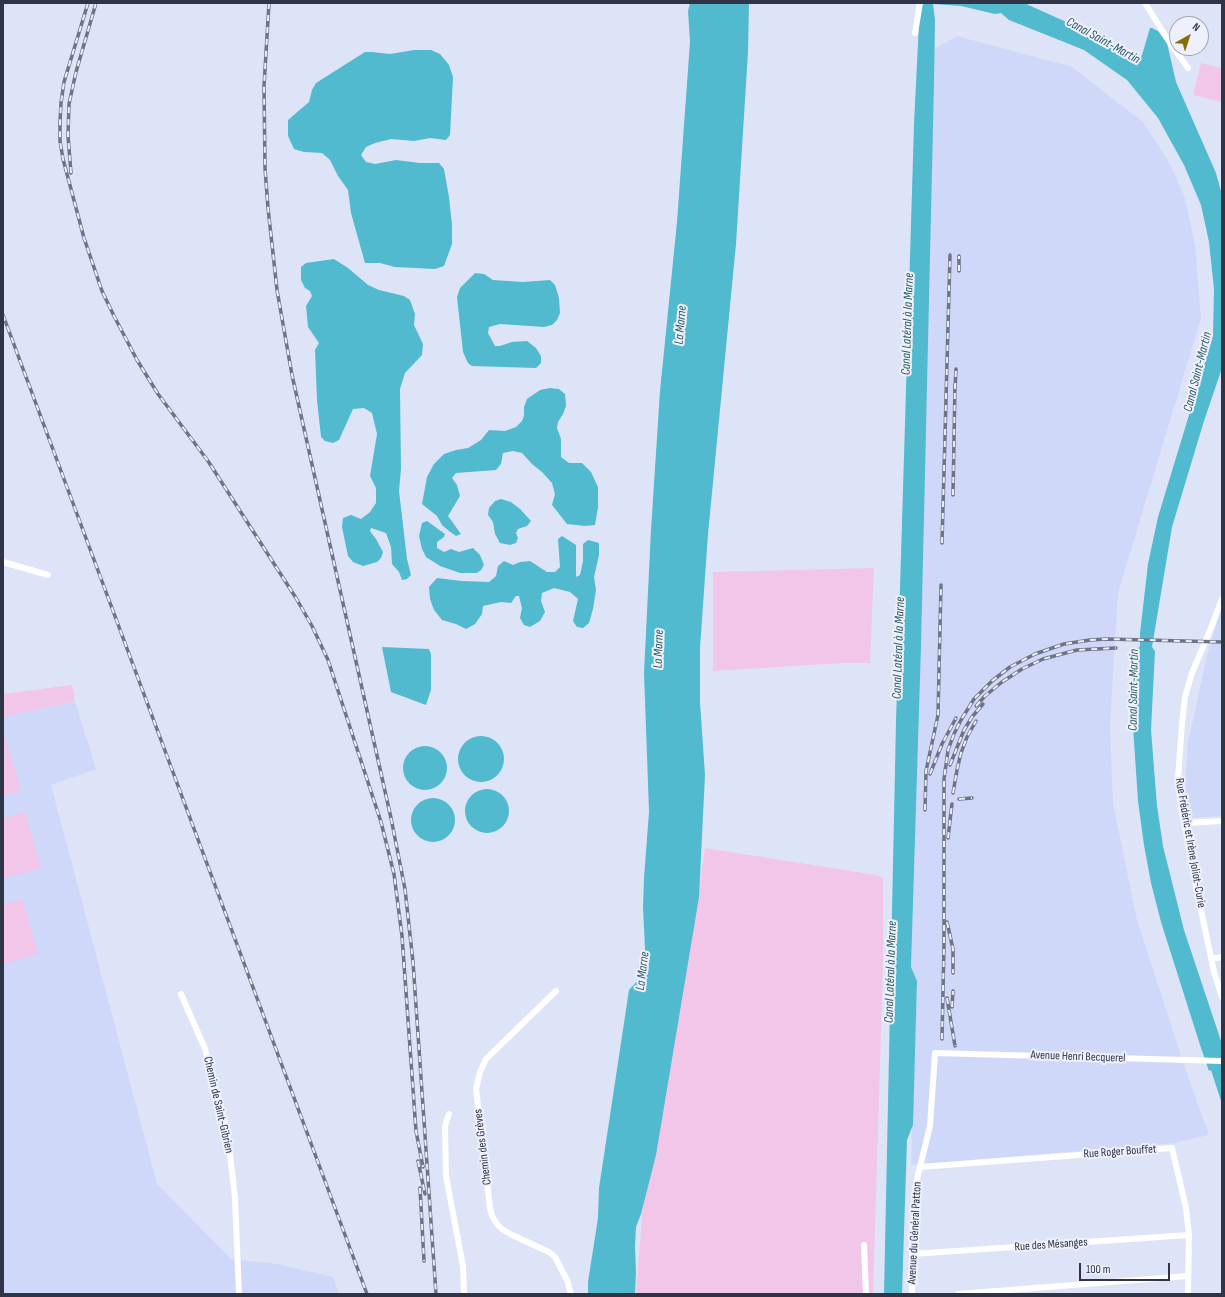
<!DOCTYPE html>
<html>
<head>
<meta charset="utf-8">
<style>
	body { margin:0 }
	#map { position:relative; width:1225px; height:1297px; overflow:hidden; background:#dee4f7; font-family:"Sofia Sans Condensed",sans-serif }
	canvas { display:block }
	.frame { position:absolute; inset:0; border:4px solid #2f3447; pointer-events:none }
	.north { position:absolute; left:1169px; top:16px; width:40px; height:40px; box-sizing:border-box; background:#eef1fb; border:1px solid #a2a5b3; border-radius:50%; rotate:39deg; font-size:11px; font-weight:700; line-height:16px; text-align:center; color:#2f3447 }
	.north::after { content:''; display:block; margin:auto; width:14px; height:18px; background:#866d0b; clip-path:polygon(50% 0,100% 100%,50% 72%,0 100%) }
	.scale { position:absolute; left:1079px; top:1263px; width:91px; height:18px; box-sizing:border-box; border:2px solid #2f3447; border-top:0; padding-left:5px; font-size:12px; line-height:14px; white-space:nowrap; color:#2f3447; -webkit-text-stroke:3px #eef1fb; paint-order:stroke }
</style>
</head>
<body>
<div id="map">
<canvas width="1225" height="1297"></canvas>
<div class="frame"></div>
<div class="north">N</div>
<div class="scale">100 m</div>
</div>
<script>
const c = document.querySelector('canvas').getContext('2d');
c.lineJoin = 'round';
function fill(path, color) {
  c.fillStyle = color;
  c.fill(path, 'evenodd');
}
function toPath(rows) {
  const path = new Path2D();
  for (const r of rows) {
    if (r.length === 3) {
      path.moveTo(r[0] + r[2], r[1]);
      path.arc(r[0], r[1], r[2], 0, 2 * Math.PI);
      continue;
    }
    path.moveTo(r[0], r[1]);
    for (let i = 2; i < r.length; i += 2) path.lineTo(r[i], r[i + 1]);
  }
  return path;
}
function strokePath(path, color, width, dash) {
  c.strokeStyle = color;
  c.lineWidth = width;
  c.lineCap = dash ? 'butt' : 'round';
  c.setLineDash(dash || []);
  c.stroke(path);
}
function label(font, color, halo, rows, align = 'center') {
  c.font = font + ' "Sofia Sans Condensed",sans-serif';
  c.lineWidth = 4;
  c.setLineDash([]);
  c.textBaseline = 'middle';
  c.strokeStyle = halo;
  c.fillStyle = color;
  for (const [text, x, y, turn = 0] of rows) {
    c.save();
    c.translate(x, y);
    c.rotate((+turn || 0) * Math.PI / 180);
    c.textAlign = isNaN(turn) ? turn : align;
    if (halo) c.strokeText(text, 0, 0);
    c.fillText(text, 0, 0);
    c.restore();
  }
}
const built = toPath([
	[957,36,1072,67,1143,122,1170,164,1185,198,1195,245,1201,318,1118,593,1110,727,1113,803,1137,920,1184,1065,1209,1135,1174,1143,911,1165,917,981,911,967,921,647,934,49],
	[1222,605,1222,816,1188,818,1185,782,1188,743,1207,656],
	[75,701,96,769,51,785,157,1184,231,1259,277,1264,333,1277,339,1294,4,1294,3,1292,3,717]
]);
const green = toPath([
	[1201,63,1222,68,1222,102,1193,95],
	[874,568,870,663,843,663,713,671,713,572],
	[72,685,75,701,3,717,3,694],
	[3,731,21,790,3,796],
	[25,812,41,868,3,879,3,818],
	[705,848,876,875,883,878,883,964,873,1294,636,1294,644,1192,698,899],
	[22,899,38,954,3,964,3,904]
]);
const water = toPath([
	[690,3,749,3,748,52,736,244,708,534,700,648,700,702,705,775,699,897,656,1155,641,1214,636,1227,635,1246,636,1273,635,1294,588,1294,588,1282,598,1218,599,1188,629,990,638,980,638,967,645,949,643,907,644,878,649,812,644,673,651,530,660,391,677,222,690,42,688,11],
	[890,3,1024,3,1082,29,1135,59,1140,58,1142,55,1150,28,1152,28,1158,31,1167,43,1176,82,1216,173,1222,195,1222,368,1204,421,1172,527,1152,647,1155,651,1151,730,1157,806,1163,846,1184,930,1222,1044,1222,1104,1211,1070,1209,1071,1200,1045,1161,922,1151,883,1144,845,1138,801,1133,727,1137,650,1140,646,1140,633,1148,564,1158,517,1213,336,1214,289,1209,242,1201,205,1184,165,1158,118,1127,80,1084,50,1009,20,1001,13,995,14,961,6,933,4,935,20,934,83,921,647,911,967,917,981,913,1125,907,1140,902,1294,884,1294,896,721,914,124,919,23,921,4,899,4],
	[414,50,431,50,440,54,449,65,453,77,450,135,446,140,430,138,414,141,391,139,375,143,366,147,361,155,366,162,375,164,396,160,420,163,439,163,444,169,449,197,452,225,452,244,444,266,435,269,395,267,380,263,365,263,351,213,348,190,338,176,330,160,322,153,304,152,294,149,288,136,288,120,309,102,312,90,316,83,365,52,372,52,390,54],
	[334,259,348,268,368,285,379,290,404,296,410,300,415,314,414,325,423,344,422,355,405,373,400,389,401,469,399,491,407,559,411,575,407,579,402,580,399,572,392,564,391,547,386,533,371,528,370,531,376,539,383,552,381,558,377,562,363,566,353,562,348,556,342,527,343,518,351,515,361,519,370,512,376,503,376,488,370,476,377,434,372,413,364,408,353,409,339,440,333,443,325,441,321,437,317,400,315,350,319,343,308,327,306,306,312,296,310,291,305,288,301,280,301,267,306,263],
	[475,273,484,274,493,280,523,282,550,280,555,285,559,298,560,313,557,320,552,325,544,327,500,324,489,327,488,333,495,346,500,346,512,342,527,341,536,348,541,356,541,363,536,368,472,366,468,363,463,352,457,297,460,288],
	[550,388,559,389,565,394,566,406,563,414,558,422,557,428,561,439,561,457,569,463,582,463,591,472,598,487,598,507,595,525,585,526,567,524,552,505,555,494,552,483,542,472,532,464,522,453,513,451,503,453,501,464,496,470,456,473,452,478,457,485,460,496,448,516,461,534,456,536,449,531,442,525,437,516,422,504,427,477,434,464,444,454,456,450,468,448,481,440,489,430,505,431,516,427,522,421,524,416,524,407,527,399,540,390],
	[501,499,511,502,520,509,531,521,527,526,518,529,516,533,518,538,516,543,510,545,500,543,495,534,493,522,488,515,489,508,495,501],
	[427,521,445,534,444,537,437,542,437,548,444,552,451,549,459,552,473,548,480,555,484,565,481,570,477,573,460,573,440,566,426,557,422,549,419,536,422,523],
	[562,536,576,545,576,577,580,575,583,561,583,544,588,540,599,543,599,555,594,577,596,590,593,609,589,623,583,628,577,627,573,621,578,599,570,592,554,588,542,593,541,601,545,612,540,621,530,627,524,625,520,618,522,608,519,596,516,596,511,603,501,602,483,606,482,614,475,624,466,629,456,624,442,620,434,610,430,599,429,587,437,578,462,581,489,582,496,576,498,566,504,561,513,565,520,562,530,561,547,572,555,572,560,567,558,539],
	[382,647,429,649,431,654,431,690,426,705,391,692],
	[481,759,23],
	[425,768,22],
	[487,811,22],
	[433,820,22]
]);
const minor = toPath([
	[1145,3,1170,43,1188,68],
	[915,33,920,3],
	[3,562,48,575],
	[1222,599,1211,628,1192,673,1185,697,1182,723,1178,779,1181,807,1198,896,1214,972,1222,997],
	[1185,823,1222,821],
	[1211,959,1222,957],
	[556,991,486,1059,480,1072,476,1089,490,1208,492,1216,497,1224,502,1229,512,1235,549,1252,555,1257,567,1280,571,1294],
	[181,994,205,1049,225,1123,230,1154,235,1198,239,1294],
	[449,1114,445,1126,446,1176,463,1266,464,1294],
	[920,1167,1172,1148,1186,1208,1189,1235,1188,1294],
	[864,1245,866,1294],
	[912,1254,1189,1235],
	[912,1294,912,1239,916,1183,930,1126,935,1053,1222,1061],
	[958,1294,1188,1276]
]);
const rail = toPath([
	[88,3,64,82,61,103,60,122,60,141,63,159,84,238,102,291,114,316,137,360,158,394,208,461,296,598,312,626,328,660,381,822,394,874,402,936,416,1131,423,1167],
	[269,3,264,86,265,168,268,208,277,290,292,375,391,818,405,889,413,962,436,1294],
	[71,173,68,136,69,104,76,72,96,3],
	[959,271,959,256],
	[3,315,367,1294],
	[955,389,956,369],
	[953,495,955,384],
	[942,543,950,255],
	[976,706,985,696,1002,682,1022,669,1043,659,1077,650,1116,648],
	[950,765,964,730,972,717,983,704],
	[930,774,942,744,956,718],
	[953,793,957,770,961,753,967,737,976,721],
	[959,799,972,798],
	[925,810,926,771,938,715,941,585],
	[948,838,952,804],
	[947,922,953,949,953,973],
	[947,998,955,1046],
	[952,1007,953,991],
	[942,1039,944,945,944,779,948,750,954,734,961,720,974,699,992,681,1010,667,1035,654,1064,644,1090,640,1107,639,1222,642],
	[418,1161,425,1194],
	[420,1188,424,1261]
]);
const streetNames = [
	["Rue Frédéric et Irène Joliot-Curie",1190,843,80],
	["Avenue Henri Becquerel",1078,1057,2],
	["Chemin de Saint-Gibrien",218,1105,77],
	["Chemin des Grèves",483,1147,-97],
	["Rue Roger Bouffet",1120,1152,-4],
	["Avenue du Général Patton",915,1233,-87],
	["Rue des Mésanges",1051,1245,-4]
];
const waterNames = [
	["Canal Saint-Martin",1103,41,29],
	["Canal Latéral à la Marne",908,324,-88],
	["La Marne",681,325,-85],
	["Canal Saint-Martin",1198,372,-76],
	["Canal Latéral à la Marne",899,648,-88],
	["La Marne",659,649,-88],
	["Canal Saint-Martin",1134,690,-89],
	["La Marne",643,971,-83],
	["Canal Latéral à la Marne",891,972,-88]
];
fill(built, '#cfd8f9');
fill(green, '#f2c6e9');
fill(water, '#51bacf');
strokePath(minor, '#fff', 6);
strokePath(rail, '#6e7487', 3.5);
strokePath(rail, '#eef1fb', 2, [6]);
label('12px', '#2f3447', '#eef1fb', streetNames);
label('italic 13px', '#2d5b64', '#eef1fb', waterNames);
</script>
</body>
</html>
